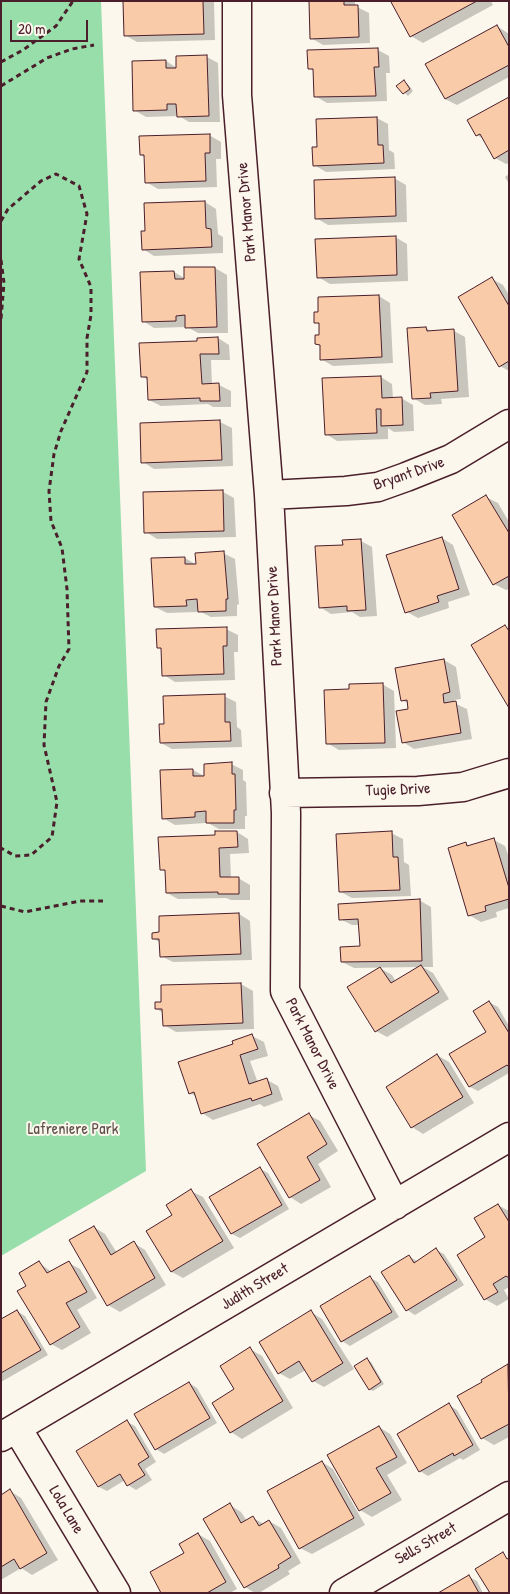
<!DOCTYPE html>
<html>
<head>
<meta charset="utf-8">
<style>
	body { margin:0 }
	#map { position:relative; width:510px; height:1594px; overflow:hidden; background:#fbf7ec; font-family:"Patrick Hand",sans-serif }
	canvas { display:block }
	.frame { position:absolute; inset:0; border:2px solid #4a1f2b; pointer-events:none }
	.scale { position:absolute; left:10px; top:20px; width:78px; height:22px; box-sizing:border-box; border:2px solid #4a1f2b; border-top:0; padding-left:6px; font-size:15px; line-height:18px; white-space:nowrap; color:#4a1f2b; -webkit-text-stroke:4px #fbf7ec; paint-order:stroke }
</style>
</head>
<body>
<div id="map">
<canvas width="510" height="1594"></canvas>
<div class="frame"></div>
<div class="scale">20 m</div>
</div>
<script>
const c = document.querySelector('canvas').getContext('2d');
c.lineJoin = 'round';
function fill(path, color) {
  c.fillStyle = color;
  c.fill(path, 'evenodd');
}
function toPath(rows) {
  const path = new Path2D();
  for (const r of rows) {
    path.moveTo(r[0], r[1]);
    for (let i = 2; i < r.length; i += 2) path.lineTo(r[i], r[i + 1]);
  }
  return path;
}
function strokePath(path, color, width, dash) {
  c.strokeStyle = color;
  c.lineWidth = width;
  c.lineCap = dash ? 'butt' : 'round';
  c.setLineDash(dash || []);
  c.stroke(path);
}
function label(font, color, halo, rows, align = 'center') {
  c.font = font + ' "Patrick Hand",sans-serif';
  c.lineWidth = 4;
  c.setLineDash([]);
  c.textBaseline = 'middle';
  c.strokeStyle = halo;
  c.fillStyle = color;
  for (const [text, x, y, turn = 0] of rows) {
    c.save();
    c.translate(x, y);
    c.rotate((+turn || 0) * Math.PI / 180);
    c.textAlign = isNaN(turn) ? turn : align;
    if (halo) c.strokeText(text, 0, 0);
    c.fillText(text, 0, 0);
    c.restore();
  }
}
const green = toPath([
	[1,1,101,1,146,1171,1,1256]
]);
const shadow = toPath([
	[124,1,212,1,214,2,215,40,137,42,125,35],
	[310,1,355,1,355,6,369,13,370,43,323,45,311,38],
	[396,1,491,1,493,5,423,43,411,36,393,3],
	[497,26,509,34,509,77,457,105,445,99],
	[378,50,389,56,390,73,386,73,387,101,327,103,315,96,314,71,309,68],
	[207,57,218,63,220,122,189,122,179,116,146,117,134,110,166,61,177,68],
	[404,82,408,84,413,91,408,96,398,86],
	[509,98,509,163,506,164,495,158,485,140,477,135],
	[377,118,388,124,389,150,394,153,395,169,326,172,314,165,318,148],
	[209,135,221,142,221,159,216,159,217,187,158,189,146,182,145,157,141,155],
	[509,174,509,184,505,177],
	[394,178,406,185,407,222,328,225,316,218],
	[205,202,216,209,218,234,223,237,223,253,154,256,143,249],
	[395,237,407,244,408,281,330,284,318,277],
	[185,268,215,268,227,275,228,333,198,333,187,327,154,328,143,321,174,272,186,279],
	[492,279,503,285,509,295,509,371,500,366],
	[379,296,390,303,393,363,333,366,321,359,321,346,317,344,320,336,320,325,316,322],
	[426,328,433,332,454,331,465,337,469,397,441,399,442,404,425,405,413,398],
	[218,338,229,345,230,360,211,360,212,385,219,385,231,391,231,407,213,407,208,404,161,406,149,400,148,380,142,376,198,342],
	[381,377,392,384,393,399,401,398,413,405,414,431,394,432,388,428,388,439,337,441,326,434],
	[220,422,232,428,233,466,154,469,143,462],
	[223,492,234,498,236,537,157,539,146,532],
	[486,497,498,503,509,522,509,589,506,590,494,584],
	[442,538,453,545,470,595,448,602,449,608,418,618,407,612],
	[361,541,372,547,377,616,360,617,352,612,331,614,320,607,344,546],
	[223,553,235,559,239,604,237,605,237,616,211,617,197,610,198,612,167,613,155,607,185,558,197,565],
	[226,629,238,635,238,652,234,652,235,680,175,682,164,675,163,650,158,647],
	[444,660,456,667,461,699,454,700,454,703,467,709,472,739,414,749,403,742,410,710,409,704,402,700],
	[382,684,394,691,396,748,339,750,327,743,350,691],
	[224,696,236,702,237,727,241,730,242,747,172,749,161,743,165,726],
	[231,764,243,770,243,780,246,782,247,816,245,816,245,829,219,829,206,822,206,823,175,825,163,818,193,770,206,777],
	[237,832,248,839,249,853,230,854,231,878,238,878,250,885,250,900,231,900,226,898,178,899,167,893,166,872,161,869,217,836],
	[391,833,403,839,404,862,409,865,411,896,352,898,341,892],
	[494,840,505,846,509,858,509,908,496,912,497,917,481,922,469,915,466,844,471,847],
	[419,900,431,907,433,967,423,967,433,973,449,999,387,1037,376,1031,380,968,392,975,396,982,420,967,354,968,342,962,361,947,360,925,352,925,340,919,359,903],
	[239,914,250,921,252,960,173,962,161,956,161,943,154,939],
	[241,984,253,991,254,1029,176,1032,164,1025,163,1013,157,1009],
	[489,1002,498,1007,509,1026,509,1073,478,1091,470,1087,451,1054,488,1033],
	[252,1036,264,1042,268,1056,250,1061,258,1083,267,1080,278,1086,283,1100,264,1107,260,1104,213,1120,202,1113,197,1097,190,1093,234,1045],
	[437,1055,449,1062,474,1103,423,1134,412,1127],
	[309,1115,320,1121,338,1151,318,1164,331,1187,301,1204,290,1197],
	[260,1169,268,1173,289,1209,240,1238,232,1234],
	[191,1191,203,1197,234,1248,183,1278,172,1272,147,1231,174,1215],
	[498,1205,509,1211,509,1287,504,1290,509,1299,497,1306,485,1299,487,1238],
	[94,1227,105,1234,117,1253,134,1243,145,1250,166,1285,120,1312,108,1305],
	[436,1250,444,1254,464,1285,415,1315,407,1310,409,1256,418,1262],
	[39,1263,52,1272,69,1263,80,1269,97,1298,77,1310,91,1333,62,1350,51,1344,28,1286],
	[370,1278,378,1282,399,1317,350,1346,342,1341],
	[17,1311,25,1316,48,1355,1,1382,1,1319],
	[311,1312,322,1319,354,1369,324,1387,313,1381,306,1370,290,1379,279,1373],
	[250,1349,262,1356,293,1408,242,1439,231,1432,236,1390],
	[367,1359,371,1362,384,1384,373,1391,369,1389],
	[508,1366,509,1437,494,1445,482,1438,483,1382],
	[189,1383,197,1388,217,1423,164,1454,156,1449],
	[449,1405,457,1410,480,1450,463,1460,460,1458,428,1476,420,1471,398,1435],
	[127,1422,135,1426,156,1462,145,1469,152,1480,136,1490,128,1485,125,1480,107,1491,99,1487],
	[379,1427,390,1434,407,1463,387,1475,402,1500,372,1517,360,1510],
	[322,1462,333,1469,365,1525,312,1554,300,1548],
	[10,1491,21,1498,58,1560,32,1575,21,1568,1,1580,1,1496],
	[230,1505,241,1512,247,1521,253,1518,264,1524,269,1521,281,1528,301,1563,288,1571,290,1574,259,1593,255,1593,245,1587,205,1520],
	[198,1534,210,1541,237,1589,230,1593,163,1593],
	[469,1577,477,1581,483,1593,441,1593]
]);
const building = toPath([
	[123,1,203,1,204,34,124,36,123,1],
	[309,1,344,1,344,5,358,5,359,37,310,39,309,1],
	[393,1,477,1,410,37,391,2,393,1],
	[497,25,509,47,509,65,445,99,425,64,497,25],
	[378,48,379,67,374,67,376,96,314,97,313,69,308,69,307,50,378,48],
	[207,55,209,116,177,117,176,104,167,104,167,110,133,111,132,61,166,60,166,68,176,68,176,56,207,55],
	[404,80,410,89,403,94,396,86,404,80],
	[509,97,509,150,494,159,480,134,476,136,467,120,509,97],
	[377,117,378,145,383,145,384,163,313,166,312,147,317,147,316,119,377,117],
	[210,134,210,153,205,153,206,181,145,183,144,155,140,155,139,136,210,134],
	[395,177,396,216,315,219,314,180,395,177],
	[205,201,206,228,211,229,212,247,142,250,141,231,145,231,144,203,205,201],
	[396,236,397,275,317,278,315,239,396,236],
	[184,267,215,267,217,327,185,328,185,315,176,316,176,321,142,322,140,272,174,271,175,279,184,279,184,267],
	[492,277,509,306,509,361,499,367,458,297,492,277],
	[379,295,382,357,320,360,320,345,315,344,315,335,319,335,319,323,314,323,314,312,318,312,318,297,379,295],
	[426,327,427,331,454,329,458,391,430,393,431,398,412,399,407,328,426,327],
	[218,337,219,354,200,354,202,384,219,383,220,401,200,401,200,398,148,400,147,377,141,377,139,343,197,341,197,338,218,337],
	[381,376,382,398,402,397,403,425,381,426,381,409,376,409,377,433,325,435,322,378,381,376],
	[220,420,222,460,141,463,140,423,220,420],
	[223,490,224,531,144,533,143,492,223,490],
	[486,495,509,533,509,576,493,585,452,515,486,495],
	[442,537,459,589,437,596,439,602,405,613,386,555,442,537],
	[361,539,366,610,347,611,347,606,319,608,315,546,343,545,342,540,361,539],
	[224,551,228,599,226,599,226,611,198,612,197,599,186,600,187,606,154,607,151,558,185,557,185,564,196,564,195,553,224,551],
	[505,625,509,631,509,708,471,645,505,625],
	[227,627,227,646,223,646,224,674,162,676,161,648,157,648,156,629,227,627],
	[444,659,450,692,443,694,444,703,456,701,461,733,402,743,396,711,408,709,407,700,401,701,395,668,444,659],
	[383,683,385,743,326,744,324,690,349,689,349,684,383,683],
	[225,694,225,722,230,722,231,741,160,743,159,724,164,724,163,696,225,694],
	[232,762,232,774,235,774,236,810,234,810,234,823,206,823,206,811,195,812,195,817,162,819,160,770,193,769,193,776,204,776,204,764,232,762],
	[215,831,237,831,238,847,219,848,220,877,239,877,239,894,218,894,218,892,166,893,165,870,160,870,158,837,215,835,215,831],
	[392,831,393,857,398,857,400,890,339,892,336,834,392,831],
	[494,838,509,888,509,899,485,906,486,911,468,916,448,848,466,842,467,846,494,838],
	[420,899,422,961,341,962,340,947,360,946,358,919,339,920,338,904,420,899],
	[239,913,241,954,160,957,159,939,152,939,152,933,159,932,159,916,239,913],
	[421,965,439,992,375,1032,347,987,380,967,391,983,421,965],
	[241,983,243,1023,163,1026,162,1009,155,1009,155,1002,161,1002,161,985,241,983],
	[489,1001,509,1033,509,1067,507,1065,469,1087,449,1054,486,1032,473,1011,489,1001],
	[252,1034,258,1049,240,1055,249,1084,267,1078,272,1094,252,1101,251,1098,201,1114,194,1092,189,1094,178,1062,233,1044,232,1041,252,1034],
	[437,1054,463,1097,411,1128,386,1087,437,1054],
	[309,1113,327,1144,307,1157,320,1180,289,1198,257,1144,309,1113],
	[260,1167,282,1205,231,1234,209,1197,260,1167],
	[191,1189,223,1241,171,1272,146,1231,172,1215,166,1205,191,1189],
	[498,1204,509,1222,509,1278,506,1276,493,1284,498,1292,484,1300,457,1255,485,1237,474,1218,498,1204],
	[94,1226,111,1255,134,1241,155,1278,107,1306,69,1240,94,1226],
	[436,1248,457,1280,406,1311,381,1272,409,1255,414,1263,436,1248],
	[39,1261,47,1273,69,1261,87,1292,66,1303,80,1327,50,1345,17,1291,26,1286,19,1273,39,1261],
	[370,1276,392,1312,341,1342,320,1306,370,1276],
	[17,1310,41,1350,1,1373,1,1319,17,1310],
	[311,1310,343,1363,312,1382,299,1361,278,1374,259,1342,311,1310],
	[250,1347,283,1401,230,1433,212,1403,234,1389,220,1366,250,1347],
	[367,1358,381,1382,369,1390,354,1366,367,1358],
	[508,1364,509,1424,481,1439,457,1396,482,1382,481,1380,508,1364],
	[189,1382,210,1418,155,1450,134,1414,189,1382],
	[449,1403,473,1445,454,1456,453,1453,419,1472,397,1434,449,1403],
	[127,1420,149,1457,138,1464,145,1475,127,1486,120,1474,98,1487,76,1451,127,1420],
	[379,1426,397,1457,376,1468,391,1493,359,1511,327,1455,379,1426],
	[322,1461,354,1518,299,1549,267,1491,322,1461],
	[10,1489,47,1553,20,1569,14,1559,1,1567,1,1495,10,1489],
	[230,1503,241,1523,253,1516,259,1526,269,1520,291,1557,278,1565,279,1568,244,1588,203,1519,230,1503],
	[198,1533,226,1582,207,1593,161,1593,150,1572,184,1553,179,1544,198,1533],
	[503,1552,507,1559,509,1558,509,1593,490,1593,475,1569,503,1552],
	[469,1575,479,1593,438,1593,469,1575]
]);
const path = toPath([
	[1,62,23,50,56,26,73,1],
	[1,86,47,58,72,49,94,45],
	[1,221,8,209,41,181,56,174,79,186,87,214,79,259,91,287,91,315,87,338,87,372,61,431,54,454,49,491,51,521,62,548,67,589,69,649,59,666,46,702,44,745,57,802,52,837,31,855,15,856,1,848],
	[1,260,4,283,1,319],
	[1,906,25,912,80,901,103,901]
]);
const minor = toPath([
	[237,1,237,95,269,495,286,813,285,991,395,1205],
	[269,495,346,491,378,487,406,477,451,459,509,424],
	[284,793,418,791,463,787,509,773],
	[17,1428,116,1593],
	[1,1437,509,1137],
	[344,1593,509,1496]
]);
const streetNames = [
	["Park Manor Drive",247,212,-95],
	["Bryant Drive",409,474,-19],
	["Park Manor Drive",275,616,-93],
	["Tugie Drive",398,790,-2],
	["Park Manor Drive",312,1044,63],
	["Judith Street",255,1287,-31],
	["Lola Lane",66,1510,59],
	["Sells Street",426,1544,-30]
];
const parkNames = [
	["Lafreniere Park",73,1130]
];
fill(green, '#98deab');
fill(shadow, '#0003');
fill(building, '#facba9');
strokePath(building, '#4a1f2b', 1);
strokePath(minor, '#4a1f2b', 31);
strokePath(path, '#4a1f2b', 3, [5, 4]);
strokePath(minor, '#fbf7ec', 28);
label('16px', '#4a1f2b', '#fbf7ec', streetNames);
label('16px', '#5e4f4b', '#fbf7ec', parkNames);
</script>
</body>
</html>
